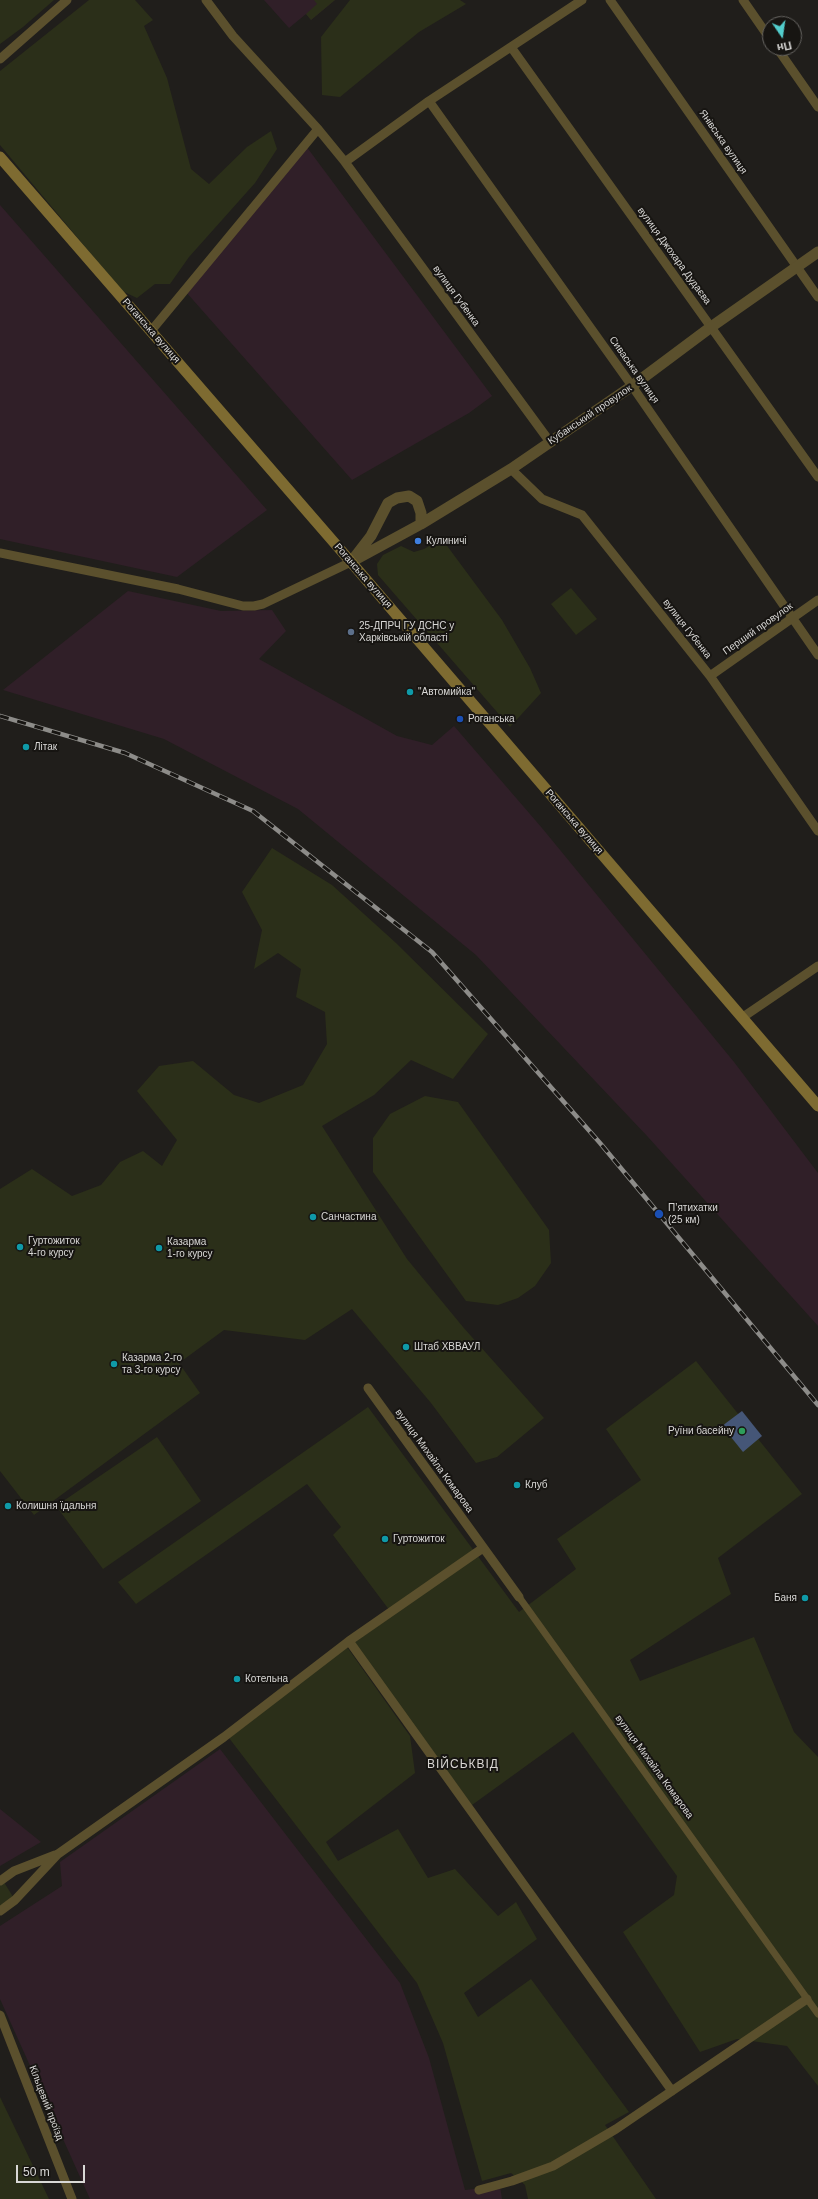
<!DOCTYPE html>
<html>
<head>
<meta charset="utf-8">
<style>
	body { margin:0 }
	#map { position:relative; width:818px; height:2199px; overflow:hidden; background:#201e1b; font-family:Helvetica,sans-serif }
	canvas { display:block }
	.north { position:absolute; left:762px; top:16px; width:40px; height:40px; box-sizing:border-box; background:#171512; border:1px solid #656360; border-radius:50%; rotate:167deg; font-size:11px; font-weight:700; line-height:16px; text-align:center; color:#d9d8d6 }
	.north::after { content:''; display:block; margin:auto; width:14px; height:18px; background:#52cdcc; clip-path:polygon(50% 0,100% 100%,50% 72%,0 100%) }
	.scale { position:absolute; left:16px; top:2165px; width:69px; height:18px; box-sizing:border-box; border:2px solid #d9d8d6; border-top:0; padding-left:5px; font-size:12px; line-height:14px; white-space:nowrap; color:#d9d8d6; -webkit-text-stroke:3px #171512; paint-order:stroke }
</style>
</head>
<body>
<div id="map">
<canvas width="818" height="2199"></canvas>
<div class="north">Пн</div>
<div class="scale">50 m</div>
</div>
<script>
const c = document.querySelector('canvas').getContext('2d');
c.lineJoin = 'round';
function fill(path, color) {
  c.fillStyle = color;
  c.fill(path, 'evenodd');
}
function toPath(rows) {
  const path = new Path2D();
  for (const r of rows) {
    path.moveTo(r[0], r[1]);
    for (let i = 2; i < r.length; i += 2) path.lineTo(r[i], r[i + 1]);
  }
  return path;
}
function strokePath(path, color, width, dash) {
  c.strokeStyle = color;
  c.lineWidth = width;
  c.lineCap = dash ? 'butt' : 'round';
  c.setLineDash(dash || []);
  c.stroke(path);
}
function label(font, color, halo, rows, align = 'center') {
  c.font = font + ' Helvetica,sans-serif';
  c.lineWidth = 4;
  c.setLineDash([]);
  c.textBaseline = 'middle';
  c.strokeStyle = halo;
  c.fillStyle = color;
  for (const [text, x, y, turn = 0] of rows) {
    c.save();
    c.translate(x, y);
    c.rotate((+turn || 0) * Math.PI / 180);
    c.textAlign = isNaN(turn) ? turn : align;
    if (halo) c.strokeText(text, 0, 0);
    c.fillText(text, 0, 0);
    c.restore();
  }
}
const industrial = toPath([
	[264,0,335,0,311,20,306,14,289,28],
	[306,146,492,396,469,413,352,480,186,292],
	[0,205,267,510,177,577,0,539],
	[128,591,221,611,272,610,286,631,259,659,397,736,432,745,454,726,542,828,734,1062,818,1173,818,1326,648,1137,476,955,298,809,164,739,3,690],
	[220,1749,400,1983,429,2058,465,2190,500,2186,502,2199,90,2199,0,1999,0,1926,62,1886,60,1862],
	[0,1809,41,1842,0,1866]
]);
const green = toPath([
	[0,0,54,0,23,27,0,44],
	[89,0,135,0,153,20,144,26,167,78,191,169,209,184,247,147,271,131,277,149,255,183,189,257,170,284,155,284,137,298,122,291,0,145,0,71],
	[314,0,335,0,311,20,306,14,317,4],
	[350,0,460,0,466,4,419,32,340,97,322,95,321,37],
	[442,539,502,620,530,668,541,693,510,727,378,575,377,564,383,555,401,546,414,552,424,549],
	[571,588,597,619,576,635,551,604],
	[272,848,332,885,396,943,488,1034,453,1079,411,1060,374,1095,322,1126,407,1259,463,1327,544,1418,497,1457,476,1463,431,1403,352,1309,305,1340,224,1330,179,1363,200,1393,34,1515,0,1471,0,1189,32,1169,72,1196,101,1185,120,1162,143,1151,162,1166,177,1140,137,1091,159,1066,193,1061,234,1095,259,1103,303,1085,327,1044,325,1012,296,997,301,969,278,953,254,969,262,930,242,892],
	[425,1096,458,1102,549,1230,551,1263,535,1286,518,1298,498,1305,466,1301,373,1172,373,1138,390,1114],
	[696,1361,802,1494,718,1558,731,1594,630,1660,640,1681,754,1637,794,1732,818,1757,818,2086,787,2046,737,2039,700,2052,623,1932,674,1895,677,1876,573,1732,472,1805,354,1643,393,1615,333,1535,341,1527,307,1484,136,1604,118,1582,368,1407,519,1612,576,1569,557,1539,641,1480,606,1429],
	[157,1437,201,1501,103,1569,56,1506],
	[347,1647,410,1736,415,1773,326,1842,338,1861,398,1829,428,1878,455,1869,498,1916,516,1902,537,1939,464,1993,478,2017,531,1979,629,2112,605,2125,656,2199,528,2199,525,2185,511,2173,482,2181,443,2043,417,1983,229,1738],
	[2,1879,15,1900,0,1911,0,1881],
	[0,2097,49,2199,0,2199]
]);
const water = toPath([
	[742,1411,762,1436,743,1452,722,1426]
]);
const pedestrian = toPath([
	[519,1597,818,2014]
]);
const minor = toPath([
	[206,0,233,36,318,129,345,162,429,101,582,0],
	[610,0,818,297],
	[743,0,770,39],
	[511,47,818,477],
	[777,48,818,107],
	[0,59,67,0],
	[429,101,632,386,818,655],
	[345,162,550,442],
	[151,331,318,129],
	[511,469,542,499,582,515,710,676,818,831],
	[0,553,178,589,243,606,254,606,263,604,351,562],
	[710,676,818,600],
	[743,1017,818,966],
	[368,1388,519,1597],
	[349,1641,672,2091],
	[0,1881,14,1871,55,1855],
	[0,1911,15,1900,58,1854,224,1737,349,1641,483,1548],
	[0,2015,72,2199],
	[479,2190,512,2181,553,2166,616,2129,807,1999]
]);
const tertiary = toPath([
	[354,558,371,536,388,503,397,498,409,496,417,501,421,513,421,524],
	[351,562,421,524,511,469,632,386,711,327,818,252]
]);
const secondary = toPath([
	[0,157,351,562,818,1106]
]);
const rail = toPath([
	[0,716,125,753,253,811,432,952,600,1143,818,1405]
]);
const markers = [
	[418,541,4,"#3f7fe0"],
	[351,632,4,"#5c6f8a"],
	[410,692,4,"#0f9aa8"],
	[460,719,4,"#1a4fb4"],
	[26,747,4,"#0f9aa8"],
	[659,1214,5,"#1a4fb4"],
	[313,1217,4,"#0f9aa8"],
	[20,1247,4,"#0f9aa8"],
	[159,1248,4,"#0f9aa8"],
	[406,1347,4,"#0f9aa8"],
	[114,1364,4,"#0f9aa8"],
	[742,1431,4,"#2e9e5b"],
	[517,1485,4,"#0f9aa8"],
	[8,1506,4,"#0f9aa8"],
	[385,1539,4,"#0f9aa8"],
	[805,1598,4,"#0f9aa8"],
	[237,1679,4,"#0f9aa8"]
];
const streetNames = [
	["Янівська вулиця",723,142,55],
	["вулиця Джохара Дудаєва",674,256,54],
	["вулиця Губенка",456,296,54],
	["Роганська вулиця",151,331,49],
	["Сиваська вулиця",634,370,55],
	["Кубанський провулок",590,415,-34],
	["Роганська вулиця",363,576,49],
	["вулиця Губенка",687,629,52],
	["Перший провулок",758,629,-35],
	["Роганська вулиця",574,822,49],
	["вулиця Михайла Комарова",434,1461,54],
	["вулиця Михайла Комарова",654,1767,54],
	["Кільцевий проїзд",46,2103,69]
];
const poiNames = [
	["Кулиничі",426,541],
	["25-ДПРЧ ГУ ДСНС у",359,626],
	["Харківській області",359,638],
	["\"Автомийка\"",418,692],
	["Роганська",468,719],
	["Літак",34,747],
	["Пʼятихатки",668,1208],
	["(25 км)",668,1220],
	["Санчастина",321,1217],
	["Гуртожиток",28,1241],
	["4-го курсу",28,1253],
	["Казарма",167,1242],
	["1-го курсу",167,1254],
	["Штаб ХВВАУЛ",414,1347],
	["Казарма 2-го",122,1358],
	["та 3-го курсу",122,1370],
	["Руїни басейну",734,1431,"right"],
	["Клуб",525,1485],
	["Колишня їдальня",16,1506],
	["Гуртожиток",393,1539],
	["Баня",797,1598,"right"],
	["Котельна",245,1679]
];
const quarterNames = [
	["ВІЙСЬКВІД",463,1765]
];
fill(industrial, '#301f28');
fill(green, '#2b2f19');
fill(water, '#455677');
strokePath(pedestrian, '#5b502d', 7);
strokePath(minor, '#5b502d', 9);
strokePath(tertiary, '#5b502d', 11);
strokePath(secondary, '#7e6b31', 11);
strokePath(rail, '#8d8c89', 4.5);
strokePath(rail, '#171512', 3, [9]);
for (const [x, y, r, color] of markers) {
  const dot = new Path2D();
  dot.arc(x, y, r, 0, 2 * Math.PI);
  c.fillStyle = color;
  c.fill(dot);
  strokePath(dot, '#171512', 1.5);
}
label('10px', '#d9d8d6', '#171512', streetNames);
label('10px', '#d9d8d6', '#171512', poiNames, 'left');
c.letterSpacing = '1px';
label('12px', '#d9d6d3', '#171512', quarterNames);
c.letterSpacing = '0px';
</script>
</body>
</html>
